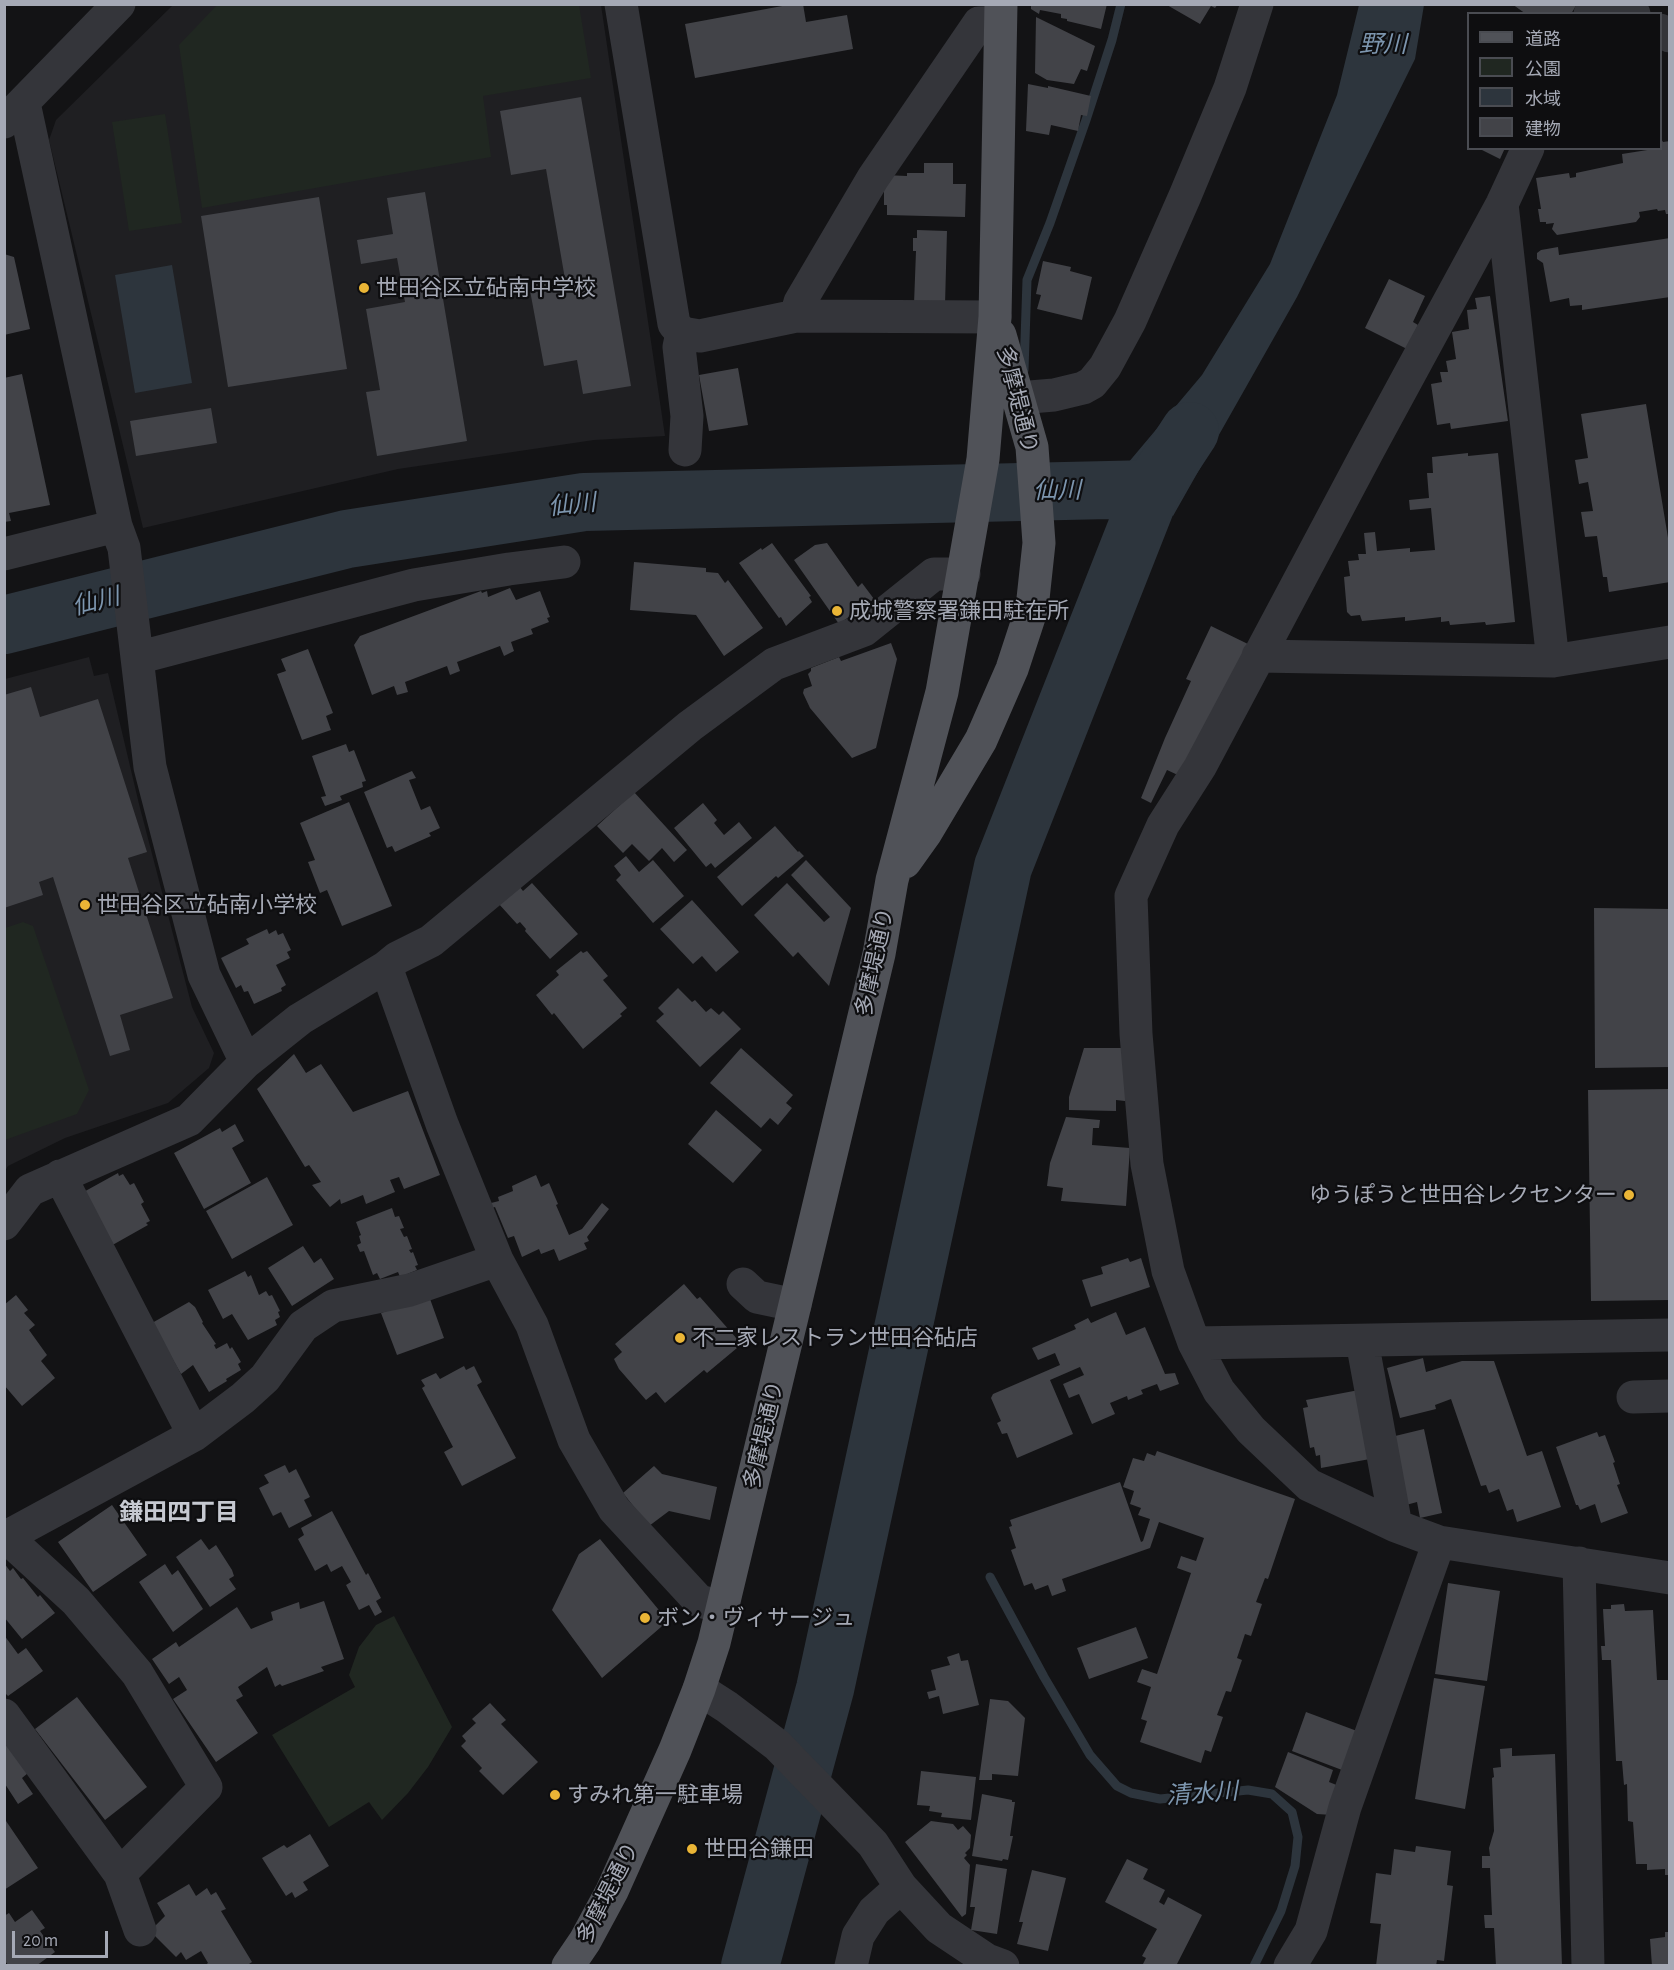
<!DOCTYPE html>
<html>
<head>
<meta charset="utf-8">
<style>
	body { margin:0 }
	#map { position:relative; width:1674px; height:1970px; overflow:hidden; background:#131315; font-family:"Alegreya Sans","Noto Sans JP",sans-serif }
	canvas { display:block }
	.frame { position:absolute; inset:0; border:6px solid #a5a9b5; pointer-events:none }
	.legend { position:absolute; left:1467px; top:12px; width:195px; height:138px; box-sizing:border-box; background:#0e0e10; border:2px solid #4a4c52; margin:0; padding:8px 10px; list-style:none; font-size:18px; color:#a5a9b5 }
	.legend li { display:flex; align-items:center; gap:12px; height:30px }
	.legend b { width:30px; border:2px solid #4a4c52 }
	.scale { position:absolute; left:12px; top:1931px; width:96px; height:27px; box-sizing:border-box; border:3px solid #a5a9b5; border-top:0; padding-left:8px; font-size:18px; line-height:21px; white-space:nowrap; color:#a5a9b5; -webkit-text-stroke:4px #0e0e10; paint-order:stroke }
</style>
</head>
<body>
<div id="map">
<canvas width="1674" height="1970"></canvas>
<div class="frame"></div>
<ul class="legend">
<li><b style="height:8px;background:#505258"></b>道路</li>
<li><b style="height:16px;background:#202721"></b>公園</li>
<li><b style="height:16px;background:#2d353d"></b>水域</li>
<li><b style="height:16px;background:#424348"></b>建物</li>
</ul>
<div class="scale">20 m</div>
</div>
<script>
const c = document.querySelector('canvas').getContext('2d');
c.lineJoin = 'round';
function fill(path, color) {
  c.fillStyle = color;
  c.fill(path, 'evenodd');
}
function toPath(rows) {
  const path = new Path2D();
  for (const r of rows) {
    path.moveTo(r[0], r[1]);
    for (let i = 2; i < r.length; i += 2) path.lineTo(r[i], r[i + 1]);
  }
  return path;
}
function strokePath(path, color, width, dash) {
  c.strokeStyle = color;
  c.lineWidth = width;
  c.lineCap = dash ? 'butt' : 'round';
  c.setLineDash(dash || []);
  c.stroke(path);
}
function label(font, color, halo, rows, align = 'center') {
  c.font = font + ' "Alegreya Sans","Noto Sans JP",sans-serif';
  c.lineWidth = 4.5;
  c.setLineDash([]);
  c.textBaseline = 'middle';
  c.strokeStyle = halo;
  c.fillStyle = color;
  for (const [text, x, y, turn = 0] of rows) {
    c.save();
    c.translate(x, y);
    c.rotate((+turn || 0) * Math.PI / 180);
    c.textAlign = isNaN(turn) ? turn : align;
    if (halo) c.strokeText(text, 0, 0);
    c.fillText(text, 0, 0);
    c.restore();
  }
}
const built = toPath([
	[173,5,601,5,665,436,594,440,398,469,143,528,49,140,56,120],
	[89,657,94,676,108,673,139,804,192,1007,214,1053,209,1068,168,1103,65,1138,8,1166,5,1171,5,679]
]);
const green = toPath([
	[218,4,579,5,591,78,483,96,491,157,202,208,179,45],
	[165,114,182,223,129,231,112,122],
	[23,922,33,926,89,1090,77,1114,5,1140,5,928],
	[394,1616,452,1727,428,1767,408,1793,382,1820,369,1802,329,1827,272,1735,355,1687,349,1675,359,1647,376,1625]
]);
const water = toPath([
	[1359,5,1424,5,1415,59,1297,297,1173,516,1117,476,1202,375,1270,264,1337,95],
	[172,265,192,383,135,393,115,275]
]);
const stream = toPath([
	[1024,370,1027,280,1050,223,1086,120,1112,40,1121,4],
	[990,1577,1044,1677,1090,1755,1117,1786,1131,1793,1160,1799,1248,1790,1272,1794,1292,1812,1298,1837,1295,1866,1281,1911,1254,1966]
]);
const river = toPath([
	[4,625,347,539,584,502,1152,489],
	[750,1966,825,1689,1003,867,1152,489,1190,431]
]);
const building = toPath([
	[793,4,803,4,806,22,847,15,853,49,695,78,685,24],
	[1031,4,1107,4,1101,29,1067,21,1067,19,1061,18,1061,14,1040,10,1039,14,1031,9],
	[1218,4,1215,8,1211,6,1200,24,1167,5],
	[1512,4,1577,4,1571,14,1526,14],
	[1036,17,1095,46,1087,71,1081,69,1074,84,1047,80,1035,73],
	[1028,84,1048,88,1048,86,1091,96,1087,116,1081,115,1078,131,1051,125,1049,135,1026,131],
	[581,97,631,386,583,394,577,360,544,366,529,285,565,279,546,169,511,175,500,111],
	[1660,137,1663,142,1670,141,1670,214,1666,214,1665,210,1658,211,1657,209,1639,212,1640,217,1636,222,1557,235,1552,229,1554,223,1546,224,1546,222,1540,222,1538,209,1541,209,1536,178,1569,173,1570,178,1576,177,1576,173,1623,163,1622,154,1660,148],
	[1478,148,1505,148,1500,159],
	[924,163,953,163,953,184,966,184,965,217,887,215,887,205,884,205,884,175,907,176,907,173,924,173],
	[425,192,467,441,377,456,366,392,380,390,366,309,405,302,397,258,361,264,357,240,393,234,387,198],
	[319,197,347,369,228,387,201,216],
	[917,230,947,231,945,305,914,304,916,251,913,251,913,238,917,238],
	[1670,238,1670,297,1582,310,1582,305,1570,306,1569,298,1550,302,1543,263,1537,259,1537,253,1541,250,1558,247,1559,255],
	[4,254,14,257,30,329,4,335],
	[1043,261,1071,267,1070,271,1092,277,1082,320,1037,309,1041,295,1036,294],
	[1389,279,1425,296,1413,322,1418,325,1407,349,1365,328],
	[1490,296,1508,421,1451,429,1450,423,1437,425,1431,384,1442,382,1440,372,1448,372,1446,361,1456,359,1452,332,1469,329,1467,310,1477,309,1475,298],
	[738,368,748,425,709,431,699,375],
	[22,374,50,505,9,513,11,521,4,522,4,378],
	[1646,404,1670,550,1670,582,1609,592,1607,577,1603,577,1597,536,1585,537,1581,512,1593,511,1588,482,1579,484,1575,460,1588,458,1581,414],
	[211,408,217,443,136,456,130,421],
	[1468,453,1468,456,1498,453,1515,622,1486,625,1485,622,1450,625,1449,621,1441,622,1441,617,1405,621,1405,617,1362,621,1360,615,1351,616,1347,612,1344,577,1350,576,1348,561,1359,560,1358,554,1366,554,1364,533,1375,532,1377,551,1410,548,1410,552,1435,550,1431,508,1410,510,1409,500,1429,498,1427,473,1433,473,1432,457],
	[772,543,811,596,809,597,812,602,786,626,781,617,779,618,739,563,761,548,762,550],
	[827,543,858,587,862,583,874,599,839,624,794,560,815,545],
	[634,562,706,568,706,572,718,573,725,583,728,580,763,628,724,656,696,615,630,610],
	[510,588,516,600,540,591,550,617,547,618,549,622,531,629,533,634,511,642,514,651,504,656,500,646,457,662,460,671,450,675,447,666,405,682,408,692,397,695,394,686,372,695,354,645,360,636,481,591,482,593,487,591,488,597],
	[1211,626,1250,645,1180,776,1167,770,1151,803,1141,798,1165,738,1191,681,1186,679],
	[891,643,897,659,876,748,852,758,810,708,803,693,804,689,812,686,808,674,811,671,811,668,839,657,841,661],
	[308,649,333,713,326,716,331,730,302,740,277,674,286,671,281,659],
	[31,687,40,717,98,699,147,852,128,858,173,998,120,1015,130,1050,110,1056,53,877,39,882,43,895,4,908,4,695],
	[346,744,349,752,354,750,366,781,362,782,363,787,340,796,342,800,325,806,321,797,326,796,312,756],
	[412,771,416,778,409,780,421,810,430,806,440,828,429,833,431,836,395,852,392,846,387,848,364,792],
	[634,792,687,850,674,862,662,848,649,861,632,844,623,853,597,826],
	[349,802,392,906,342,926,327,890,320,893,308,862,315,860,300,823],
	[703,803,717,820,714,823,724,835,739,822,752,838,715,868,711,863,706,867,674,828],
	[775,826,798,852,799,851,804,856,778,878,776,876,742,906,717,877],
	[626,856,639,872,653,860,684,896,653,923,616,880,621,875,614,866],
	[806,860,851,908,829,986,798,952,793,957,754,915,787,883,824,922,830,917,791,875],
	[532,883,578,934,550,959,525,931,526,929,520,922,517,924,498,903,519,886,523,891],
	[692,900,739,952,716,972,702,956,693,964,660,929],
	[1594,908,1670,909,1670,1067,1595,1068],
	[267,929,269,934,276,930,278,935,283,933,291,950,287,952,290,958,276,965,286,985,281,988,282,991,254,1004,248,991,244,992,241,985,236,988,221,958,249,944,246,939],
	[581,951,583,953,587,951,608,976,603,980,627,1008,620,1014,622,1016,583,1049,554,1013,552,1015,536,995,559,975,556,971],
	[678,988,692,1002,695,1000,706,1012,711,1008,719,1015,723,1011,741,1029,700,1067,656,1021,664,1014,658,1008],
	[741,1048,793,1095,786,1103,792,1108,778,1125,770,1118,761,1128,710,1083],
	[1084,1048,1125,1048,1125,1101,1116,1100,1116,1111,1069,1110,1069,1097],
	[294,1054,306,1073,321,1064,353,1112,408,1091,440,1175,404,1189,399,1177,390,1180,395,1192,366,1204,363,1195,341,1204,340,1199,330,1207,312,1185,321,1182,309,1165,305,1167,257,1089],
	[1670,1089,1670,1300,1591,1301,1588,1090],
	[716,1110,762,1150,733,1183,688,1144],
	[1066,1117,1100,1120,1099,1128,1093,1128,1092,1145,1130,1148,1126,1206,1061,1201,1063,1188,1047,1186,1050,1163],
	[235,1124,244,1141,232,1148,251,1183,204,1209,174,1153,220,1128,222,1132],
	[118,1173,119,1176,123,1174,130,1185,134,1183,144,1202,141,1204,150,1221,146,1223,148,1225,109,1247,80,1194],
	[536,1175,541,1187,549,1183,558,1204,556,1205,569,1235,582,1229,602,1203,609,1209,587,1237,589,1241,584,1243,587,1249,559,1261,554,1249,541,1254,539,1249,522,1257,514,1236,508,1238,495,1207,492,1208,491,1203,499,1201,498,1197,513,1191,512,1186],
	[267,1177,293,1225,232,1259,206,1211],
	[392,1208,395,1217,399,1216,404,1228,400,1229,404,1237,407,1236,412,1249,409,1250,411,1253,413,1252,418,1265,415,1266,417,1270,400,1277,398,1272,380,1279,377,1273,373,1275,364,1251,360,1252,357,1245,361,1243,359,1236,361,1235,356,1222],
	[303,1246,314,1263,321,1258,334,1279,292,1306,268,1268],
	[1128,1258,1130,1262,1141,1258,1150,1287,1091,1307,1082,1280,1103,1274,1101,1267],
	[245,1271,248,1277,251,1275,259,1295,266,1291,269,1296,272,1295,280,1311,278,1312,280,1317,275,1320,277,1325,248,1340,232,1314,223,1319,208,1290],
	[684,1284,697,1299,700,1297,738,1340,733,1344,737,1348,707,1373,704,1370,665,1403,656,1392,646,1400,619,1369,614,1359,622,1352,615,1344],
	[16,1295,28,1310,24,1313,35,1325,29,1330,47,1355,41,1361,55,1378,22,1406,4,1385,4,1305],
	[429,1296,444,1338,397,1355,381,1313],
	[189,1302,195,1307,203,1322,202,1323,216,1344,214,1345,216,1349,227,1343,230,1349,232,1347,241,1362,238,1364,241,1370,226,1379,227,1381,209,1392,193,1365,181,1374,152,1323],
	[1116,1312,1126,1335,1145,1327,1165,1374,1175,1373,1179,1384,1160,1391,1157,1384,1141,1390,1143,1394,1128,1400,1127,1396,1110,1403,1115,1414,1092,1424,1079,1394,1069,1398,1063,1384,1084,1375,1080,1367,1050,1380,1073,1434,1017,1458,1007,1433,1002,1434,997,1423,1001,1421,991,1398,993,1394,1060,1365,1055,1353,1038,1360,1032,1348,1076,1329,1074,1325,1088,1318,1091,1323],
	[1423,1358,1426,1372,1462,1361,1494,1361,1527,1456,1542,1451,1561,1507,1517,1522,1513,1509,1507,1511,1499,1489,1489,1493,1486,1485,1481,1486,1451,1399,1435,1405,1436,1409,1400,1418,1387,1368],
	[464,1366,466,1370,474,1366,482,1382,477,1385,516,1458,462,1486,444,1452,453,1447,422,1388,425,1386,421,1380,436,1373,440,1379],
	[1359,1390,1370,1459,1321,1468,1320,1455,1316,1456,1314,1447,1310,1448,1303,1408,1308,1407,1306,1400],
	[1424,1429,1442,1513,1420,1518,1417,1502,1406,1505,1391,1437],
	[1597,1432,1599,1437,1605,1435,1615,1462,1613,1463,1620,1484,1617,1485,1628,1513,1601,1523,1595,1504,1580,1510,1578,1505,1576,1505,1556,1447],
	[1157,1451,1295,1499,1268,1579,1265,1578,1256,1602,1262,1604,1251,1636,1245,1634,1237,1658,1242,1660,1231,1692,1226,1691,1217,1715,1223,1717,1211,1752,1205,1750,1201,1763,1140,1742,1147,1721,1141,1719,1151,1687,1137,1682,1142,1669,1157,1674,1191,1573,1177,1568,1181,1556,1196,1561,1204,1538,1159,1522,1150,1548,1062,1579,1066,1591,1052,1596,1048,1585,1035,1590,1032,1583,1024,1586,1011,1550,1016,1548,1009,1527,1012,1526,1010,1520,1120,1482,1141,1542,1143,1541,1150,1519,1138,1515,1141,1508,1130,1504,1134,1491,1123,1487,1133,1458,1144,1461,1147,1453,1155,1456],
	[285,1465,289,1473,296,1469,310,1497,304,1500,312,1516,289,1528,281,1512,273,1516,259,1488,269,1483,264,1475],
	[654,1466,662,1474,717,1487,710,1520,669,1511,649,1526,623,1493],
	[112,1505,147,1555,93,1592,58,1542],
	[332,1511,366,1575,368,1573,381,1598,376,1601,382,1612,375,1616,369,1605,359,1610,346,1585,351,1582,342,1566,331,1572,327,1564,315,1571,298,1539,304,1535,301,1528],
	[201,1539,209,1550,216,1545,232,1570,234,1576,229,1579,236,1589,210,1607,176,1557],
	[600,1539,668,1621,602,1678,552,1610,579,1554],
	[4,1563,10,1571,13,1568,21,1579,23,1578,38,1597,40,1595,55,1613,22,1639,4,1617],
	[165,1564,172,1575,178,1570,203,1609,173,1632,139,1582],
	[1448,1583,1500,1591,1487,1681,1435,1674],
	[324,1601,344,1659,321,1667,324,1671,282,1686,280,1684,275,1687,267,1667,238,1687,243,1696,236,1700,258,1733,216,1762,173,1699,187,1690,179,1677,169,1684,152,1659,176,1642,179,1647,237,1607,251,1629,273,1620,271,1612,299,1602,300,1609],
	[1624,1604,1625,1611,1653,1610,1657,1680,1670,1680,1670,1875,1665,1875,1665,1869,1647,1870,1647,1864,1636,1864,1633,1822,1628,1821,1627,1784,1624,1785,1622,1761,1616,1761,1611,1660,1602,1660,1601,1646,1605,1646,1603,1609,1611,1609,1611,1605],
	[1136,1627,1148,1658,1089,1679,1077,1648],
	[4,1635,18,1654,26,1648,43,1671,8,1696,4,1692],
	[959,1653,961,1661,968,1660,979,1705,943,1714,939,1696,929,1699,927,1692,936,1690,931,1670,950,1665,947,1657],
	[1434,1678,1485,1686,1465,1809,1415,1799],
	[77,1697,147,1787,105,1820,35,1729],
	[990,1699,1008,1701,1025,1718,1018,1776,992,1774,992,1780,979,1780],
	[490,1703,506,1720,501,1724,538,1762,503,1795,479,1771,482,1768,461,1746,466,1741,462,1736,476,1723,472,1719],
	[1306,1712,1357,1731,1342,1770,1292,1751],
	[5,1740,28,1773,22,1778,33,1794,18,1804,5,1784],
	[1512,1748,1512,1756,1555,1754,1562,1966,1496,1966,1494,1928,1485,1928,1484,1915,1492,1915,1490,1868,1482,1868,1482,1856,1490,1856,1489,1848,1494,1831,1492,1778,1494,1777,1493,1768,1501,1767,1500,1749],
	[1288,1752,1333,1770,1329,1782,1339,1786,1332,1815,1317,1814,1275,1787],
	[921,1771,976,1777,971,1820,941,1817,942,1813,929,1811,930,1806,917,1805],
	[982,1794,1012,1800,1012,1802,1015,1802,1010,1836,1013,1836,1008,1860,1003,1859,1002,1861,972,1856],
	[4,1818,38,1868,4,1890],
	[931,1821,953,1824,958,1830,963,1826,971,1835,970,1848,965,1853,967,1855,964,1858,970,1865,966,1914,962,1917,905,1842],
	[310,1834,329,1866,303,1882,308,1890,295,1898,292,1892,286,1896,262,1858,284,1845,287,1848],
	[1416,1846,1451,1851,1447,1885,1453,1886,1444,1961,1437,1960,1436,1966,1376,1966,1381,1924,1370,1923,1376,1873,1391,1875,1394,1849,1415,1852],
	[1127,1859,1148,1869,1143,1879,1165,1890,1159,1902,1164,1905,1168,1897,1202,1915,1176,1966,1142,1966,1146,1958,1142,1956,1157,1929,1105,1902],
	[976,1864,1007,1869,997,1934,971,1930,975,1907,970,1907],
	[1032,1870,1066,1878,1048,1951,1017,1944,1023,1922,1019,1922],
	[189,1884,196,1896,207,1888,211,1895,216,1892,226,1909,221,1911,252,1962,246,1966,204,1966,208,1963,201,1951,186,1960,181,1952,176,1957,150,1931,165,1916,157,1903],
	[32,1910,45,1928,40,1931,55,1952,36,1966,9,1966,4,1960,4,1916,9,1913,15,1922],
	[1665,1932,1670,1932,1670,1966,1652,1966,1650,1939,1665,1937]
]);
const minor = toPath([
	[621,4,674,324,682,333,679,347,687,416,685,450],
	[1620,4,1634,14],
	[1590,14,1594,4],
	[1660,30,1670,36],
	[24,103,116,526,124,548,150,767,204,975,246,1062],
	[4,122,119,4],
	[1528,148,1502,204,1369,449,1200,767,1163,825,1131,896,1136,1034,1147,1164,1168,1271,1194,1343,1219,1391,1251,1430,1309,1485,1396,1526,1439,1542,1670,1578],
	[1502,204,1553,661],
	[796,316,800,302,873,178,979,23,1000,22],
	[682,333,700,336,796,316,995,317],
	[1018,398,1054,395,1083,388,1092,383,1105,367,1130,321,1185,196,1230,88,1257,4],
	[4,554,116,526],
	[1258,656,1553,661,1670,642],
	[137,658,414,585,509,569,564,562],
	[386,967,442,1124,497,1260,532,1325,574,1440,614,1509,699,1601,723,1607],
	[60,1176,194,1435],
	[4,1224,30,1190,189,1120,246,1062,300,1019,386,967,397,958,431,941,690,726,774,664,864,630,934,574,964,574],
	[743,1284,757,1297,795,1305],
	[1362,1341,1396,1526],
	[1194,1343,1670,1335],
	[1633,1397,1670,1396],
	[4,1535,76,1601,137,1673,206,1787,120,1874],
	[4,1538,194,1435,243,1398,265,1378,303,1326,333,1306,410,1290,497,1260],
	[1579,1563,1588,1966],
	[699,1689,727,1707,777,1745,873,1844,901,1887,939,1928,987,1960,1003,1966],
	[4,1715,120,1874,140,1930],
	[851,1966,858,1936,874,1911,901,1887],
	[1290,1966,1311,1931,1345,1807,1439,1542]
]);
const major = toPath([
	[905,862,925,834,981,740,1012,669,1032,608,1039,543,1032,447,1000,335],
	[568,1966,585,1941,612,1891,675,1750,699,1689,714,1643,879,954,892,880,942,692,983,459,995,317,1001,4]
]);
const markers = [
	[364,288,6,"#eab536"],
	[837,611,6,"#eab536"],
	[85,905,6,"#eab536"],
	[1629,1195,6,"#eab536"],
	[680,1338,6,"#eab536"],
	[645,1618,6,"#eab536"],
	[555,1795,6,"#eab536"],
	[692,1849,6,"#eab536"]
];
const poiNames = [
	["世田谷区立砧南中学校",376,288],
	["成城警察署鎌田駐在所",849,611],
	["世田谷区立砧南小学校",97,905],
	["ゆうぽうと世田谷レクセンター",1617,1195,"right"],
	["不二家レストラン世田谷砧店",692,1338],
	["ボン・ヴィサージュ",657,1618],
	["すみれ第一駐車場",567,1795],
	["世田谷鎌田",704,1849]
];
const streetNames = [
	["多摩堤通り",1017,400,76],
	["多摩堤通り",875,962,-78],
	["多摩堤通り",764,1435,-77],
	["多摩堤通り",608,1893,-63]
];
const waterNames = [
	["野川",1383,45],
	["仙川",1057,491,-1],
	["仙川",572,505,-6],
	["仙川",96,602,-14],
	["清水川",1202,1794,-4]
];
const neighbourhoodNames = [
	["鎌田四丁目",179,1513]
];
fill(built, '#1f1f22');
fill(green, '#202721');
fill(water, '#2d353d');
strokePath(stream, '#2d353d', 9);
strokePath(river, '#2d353d', 58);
fill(building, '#424348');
strokePath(minor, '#34353a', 33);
strokePath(major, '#505258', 33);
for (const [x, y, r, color] of markers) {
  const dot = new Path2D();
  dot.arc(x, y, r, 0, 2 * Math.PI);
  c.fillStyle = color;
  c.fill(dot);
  strokePath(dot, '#0e0e10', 2);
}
label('22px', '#a5a9b5', '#0e0e10', poiNames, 'left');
label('22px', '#a5a9b5', '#0e0e10', streetNames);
label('italic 24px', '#7d96af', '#0e0e10', waterNames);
label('bold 24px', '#c6c9d1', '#0e0e10', neighbourhoodNames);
</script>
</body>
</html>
